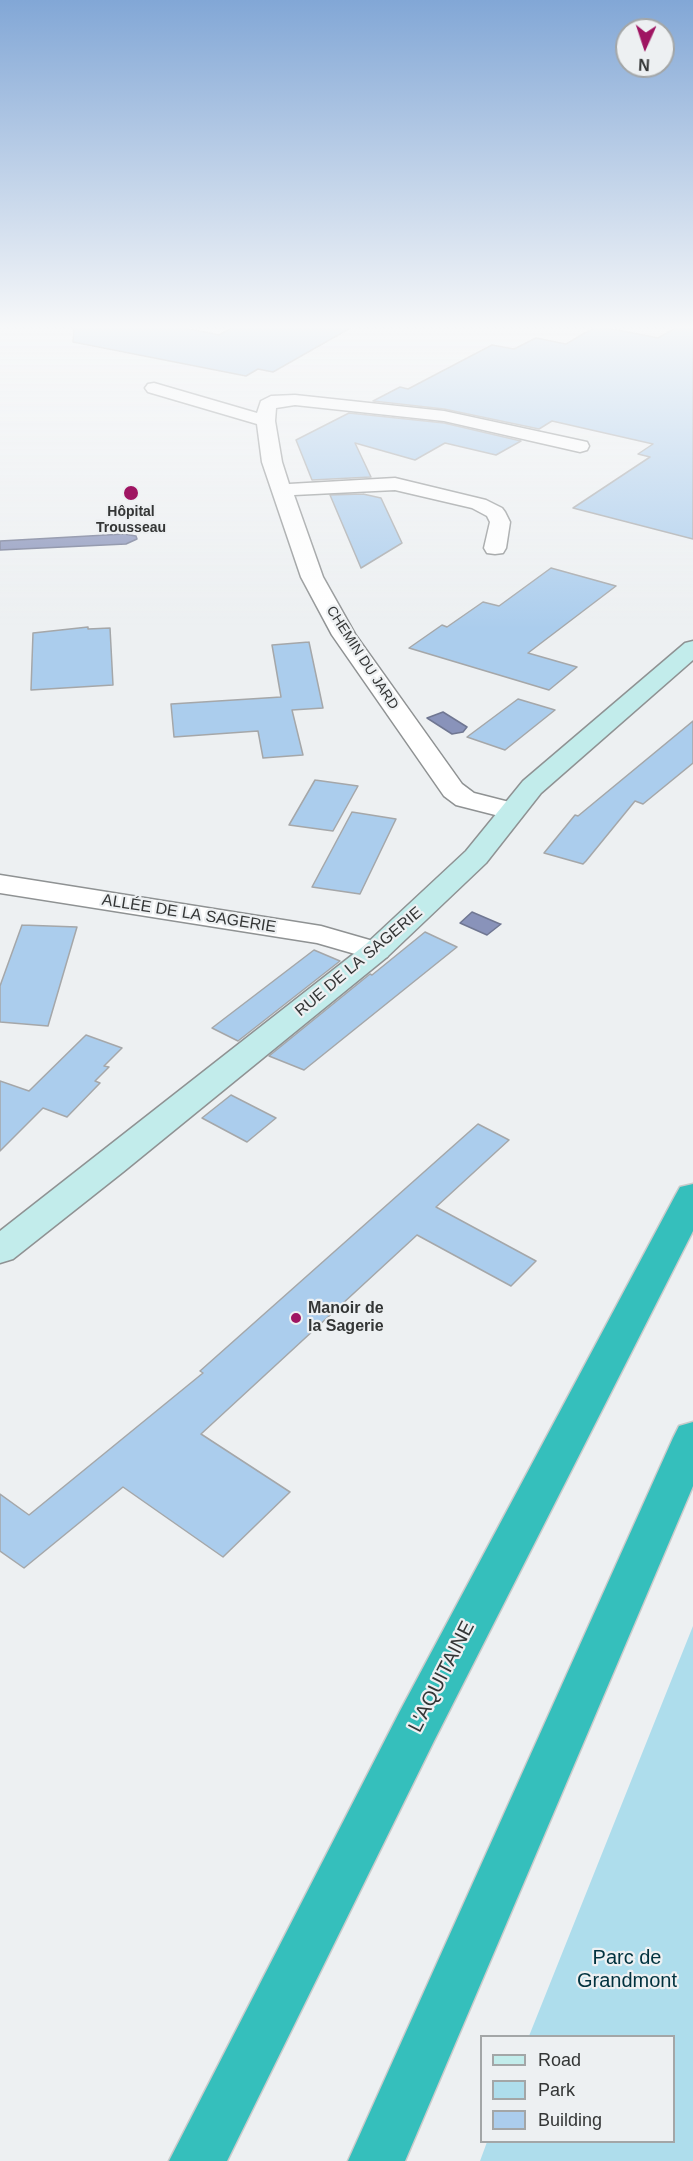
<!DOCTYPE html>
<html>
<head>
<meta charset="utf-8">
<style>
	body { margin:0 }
	#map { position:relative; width:693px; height:2161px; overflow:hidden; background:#edf0f2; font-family:Helvetica,sans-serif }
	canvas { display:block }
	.legend { position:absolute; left:480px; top:2035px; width:195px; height:108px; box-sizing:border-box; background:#edf0f2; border:2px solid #a3a6a7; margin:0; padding:8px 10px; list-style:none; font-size:18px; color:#343636 }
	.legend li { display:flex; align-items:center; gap:12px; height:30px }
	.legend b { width:30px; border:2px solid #a3a6a7 }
	.north { position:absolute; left:615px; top:18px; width:60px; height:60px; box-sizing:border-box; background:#edf0f2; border:2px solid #a3a6a7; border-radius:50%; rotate:183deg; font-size:16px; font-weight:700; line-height:24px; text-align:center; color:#343636 }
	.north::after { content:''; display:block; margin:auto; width:21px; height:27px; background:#9f1562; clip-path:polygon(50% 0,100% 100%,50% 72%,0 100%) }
</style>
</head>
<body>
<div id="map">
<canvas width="693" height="2161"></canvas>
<ul class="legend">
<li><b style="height:8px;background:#c2eceb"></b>Road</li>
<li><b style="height:16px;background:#aeddec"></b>Park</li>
<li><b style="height:16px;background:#abcded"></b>Building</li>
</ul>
<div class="north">N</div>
</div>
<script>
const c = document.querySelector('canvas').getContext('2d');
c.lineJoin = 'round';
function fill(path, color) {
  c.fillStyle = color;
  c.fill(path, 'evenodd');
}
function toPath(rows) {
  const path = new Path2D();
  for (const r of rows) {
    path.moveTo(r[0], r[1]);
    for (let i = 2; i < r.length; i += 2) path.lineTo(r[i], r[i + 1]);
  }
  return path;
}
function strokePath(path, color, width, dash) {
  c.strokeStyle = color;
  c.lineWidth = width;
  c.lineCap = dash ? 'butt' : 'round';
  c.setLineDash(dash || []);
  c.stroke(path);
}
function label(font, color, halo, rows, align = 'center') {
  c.font = font + ' Helvetica,sans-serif';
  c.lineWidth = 4.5;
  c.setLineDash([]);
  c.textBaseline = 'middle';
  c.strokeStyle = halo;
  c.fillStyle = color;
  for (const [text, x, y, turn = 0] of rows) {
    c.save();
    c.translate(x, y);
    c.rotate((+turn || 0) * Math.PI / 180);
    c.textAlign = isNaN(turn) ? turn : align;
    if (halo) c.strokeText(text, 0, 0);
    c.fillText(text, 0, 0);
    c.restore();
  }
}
const green = toPath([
	[693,1626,693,2161,480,2161,487,2142,674,2142,674,2036,529,2036]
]);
const water = toPath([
	[124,534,136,536,137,539,126,544,0,550,0,541,124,534],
	[443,712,467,727,463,732,452,734,427,718,443,712],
	[472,912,500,924,501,924,487,935,460,923,472,912]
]);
const building = toPath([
	[74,326,174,326,219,335,235,326,354,326,273,372,258,369,246,376,73,342,74,326],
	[597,326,658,338,679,326,693,326,693,539,573,508,650,457,638,454,653,444,552,421,539,429,444,409,373,401,400,387,408,389,492,345,514,349,536,338,566,344,597,326],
	[349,413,444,423,521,441,496,455,445,443,415,460,355,443,371,477,312,480,296,440,349,413],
	[363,494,381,498,402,543,361,568,330,495,363,494],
	[551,568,616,586,528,653,577,667,549,690,409,648,442,625,447,627,483,602,499,606,551,568],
	[88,627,88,629,110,628,113,685,31,690,33,633,88,627],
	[309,642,323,708,292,710,303,755,263,758,258,731,174,737,171,704,281,697,272,645,309,642],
	[518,699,555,710,505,750,467,737,518,699],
	[693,721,693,763,643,804,635,801,586,861,583,864,544,853,575,815,578,816,693,721],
	[315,780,358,786,333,831,289,825,315,780],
	[352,812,396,819,360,894,312,887,352,812],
	[22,925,77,927,48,1026,0,1022,0,986,22,925],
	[425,932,457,947,304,1070,269,1056,370,974,372,975,425,932],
	[314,950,340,961,238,1041,212,1028,314,950],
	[86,1035,122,1048,104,1066,109,1067,95,1081,100,1083,67,1117,43,1108,0,1151,0,1081,29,1091,86,1035],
	[231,1095,276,1118,247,1142,202,1118,231,1095],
	[478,1124,509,1140,436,1207,536,1261,511,1286,417,1235,201,1434,290,1492,223,1557,123,1487,24,1568,0,1551,0,1494,29,1515,203,1373,200,1371,478,1124]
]);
const street = toPath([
	[154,383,257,413,261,401,271,396,295,395,444,411,587,442,589,446,587,450,580,452,444,421,295,405,276,408,275,421,282,462,289,484,395,478,486,500,502,508,505,512,510,522,506,548,503,553,495,554,487,553,484,548,490,522,487,516,472,508,395,490,294,495,323,577,355,634,462,784,474,793,521,805,525,811,521,817,511,819,456,805,444,796,332,635,301,577,262,462,257,424,148,392,145,388,148,384,154,383],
	[0,875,321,926,387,945,391,951,387,957,376,960,317,943,0,893,0,875]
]);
const secondary = toPath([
	[693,641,693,660,541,793,486,863,387,957,123,1172,13,1259,0,1263,0,1231,365,945,466,851,523,781,685,643,693,641]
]);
const highway = toPath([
	[693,1184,693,1231,434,1741,227,2161,169,2161,400,1711,675,1196,680,1187,693,1184],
	[693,1422,693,1486,405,2161,348,2161,673,1438,679,1426,693,1422]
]);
const markers = [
	[131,493,8,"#9f1562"],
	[296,1318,6,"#9f1562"]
];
const farPoinames = [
	["Hôpital",131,512],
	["Trousseau",131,528]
];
const farStreetnames = [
	["CHEMIN DU JARD",362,658,57]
];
const streetNames = [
	["ALLÉE DE LA SAGERIE",189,914,9],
	["RUE DE LA SAGERIE",359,962,-40]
];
const poiNames = [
	["Manoir de",308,1309],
	["la Sagerie",308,1327]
];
const nearStreetnames = [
	["L'AQUITAINE",442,1677,-63]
];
const nearParknames = [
	["Parc de",627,1958],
	["Grandmont",627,1981]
];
fill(green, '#aeddec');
fill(water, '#8993ba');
strokePath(water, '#707792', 1.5);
fill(building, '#abcded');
strokePath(building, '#a5a7a9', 1.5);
strokePath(street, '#8f9293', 3);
strokePath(secondary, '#8f9293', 3);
strokePath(highway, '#cacbcb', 3);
fill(street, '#fff');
fill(secondary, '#c2eceb');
fill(highway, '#35bfbc');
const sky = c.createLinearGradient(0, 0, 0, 629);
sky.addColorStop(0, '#82a7d6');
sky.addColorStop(0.52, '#f7f8f9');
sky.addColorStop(1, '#f7f8f900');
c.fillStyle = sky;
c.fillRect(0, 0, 693, 629);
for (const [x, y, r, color] of markers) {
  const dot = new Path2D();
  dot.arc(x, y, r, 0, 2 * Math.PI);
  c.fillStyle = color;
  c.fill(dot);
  strokePath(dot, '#edf0f2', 2);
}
label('bold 14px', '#343636', '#edf0f2', farPoinames);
label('14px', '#343636', '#edf0f2', farStreetnames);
label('16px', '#343636', '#edf0f2', streetNames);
label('bold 16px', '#343636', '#edf0f2', poiNames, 'left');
label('20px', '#343636', '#edf0f2', nearStreetnames);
label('20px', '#01323f', '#edf0f2', nearParknames);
</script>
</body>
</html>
